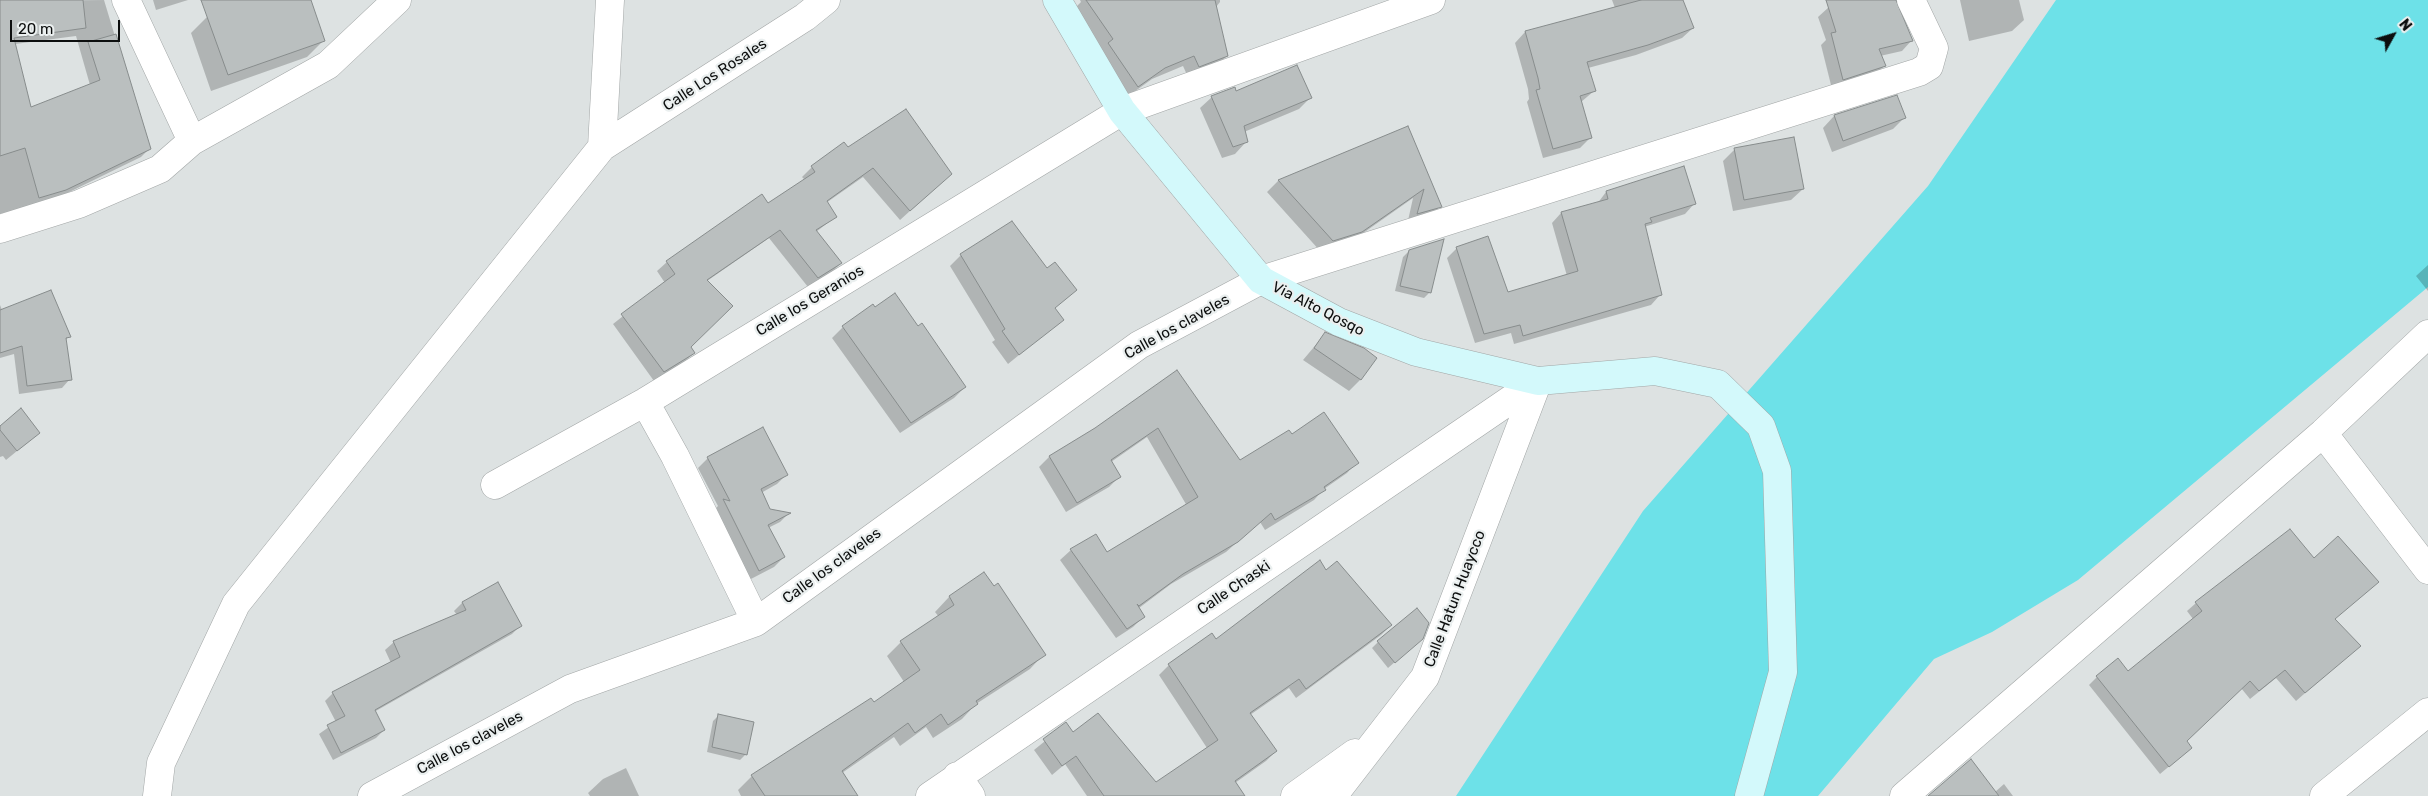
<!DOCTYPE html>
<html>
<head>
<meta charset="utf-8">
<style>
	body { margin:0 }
	#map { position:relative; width:2428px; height:796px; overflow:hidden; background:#dde2e2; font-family:Rubik,sans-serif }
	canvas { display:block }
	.north { position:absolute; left:2368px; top:10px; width:50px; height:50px; -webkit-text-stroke:4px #eaefef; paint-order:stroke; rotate:51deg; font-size:14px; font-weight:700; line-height:20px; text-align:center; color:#0c0e0e }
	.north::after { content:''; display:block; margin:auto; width:18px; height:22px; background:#0c0e0e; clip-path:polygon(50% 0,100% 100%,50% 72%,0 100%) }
	.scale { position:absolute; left:10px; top:20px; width:110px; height:22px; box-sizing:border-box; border:2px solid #0c0e0e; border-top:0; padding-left:6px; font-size:15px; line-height:18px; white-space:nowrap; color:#0c0e0e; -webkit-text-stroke:4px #eaefef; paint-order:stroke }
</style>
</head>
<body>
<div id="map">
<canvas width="2428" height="796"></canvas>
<div class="north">N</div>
<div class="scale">20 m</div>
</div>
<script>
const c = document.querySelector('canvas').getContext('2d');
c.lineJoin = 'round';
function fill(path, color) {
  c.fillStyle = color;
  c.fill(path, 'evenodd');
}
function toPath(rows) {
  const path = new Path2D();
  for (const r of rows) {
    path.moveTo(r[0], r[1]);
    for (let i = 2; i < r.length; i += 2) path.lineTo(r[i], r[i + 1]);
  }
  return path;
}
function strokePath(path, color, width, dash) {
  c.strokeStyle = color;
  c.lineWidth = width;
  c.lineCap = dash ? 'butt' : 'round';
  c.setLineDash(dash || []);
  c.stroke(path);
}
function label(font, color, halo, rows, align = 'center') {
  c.font = font + ' Rubik,sans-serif';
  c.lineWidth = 4.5;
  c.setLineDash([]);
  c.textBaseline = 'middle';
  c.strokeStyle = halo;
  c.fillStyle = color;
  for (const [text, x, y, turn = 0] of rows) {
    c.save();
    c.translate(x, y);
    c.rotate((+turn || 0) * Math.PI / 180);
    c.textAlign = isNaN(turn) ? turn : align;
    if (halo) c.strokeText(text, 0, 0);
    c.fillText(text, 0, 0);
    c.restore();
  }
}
const green = toPath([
	[2056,0,2428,0,2428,287,2078,580,1992,632,1934,659,1818,796,1456,796,1643,511,1928,186]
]);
const shadow = toPath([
	[104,0,149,149,141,157,57,198,0,214,0,118,32,108,90,85,76,36,0,46,0,1],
	[153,0,188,0,156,10],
	[256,0,309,0,324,40,307,57,211,91,191,33,207,17],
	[1080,0,1220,0,1220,2,1216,7,1227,56,1215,67,1188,77,1183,66,1152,79,1127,97,1097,55,1102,50,1074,9,1081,2],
	[1612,0,1682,0,1693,28,1682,38,1636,55,1588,68,1594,91,1581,102,1590,138,1580,148,1543,158,1527,102,1529,99,1528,89,1515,43,1525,32,1615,8],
	[1860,0,1874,0,1912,40,1902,51,1880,56,1884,66,1874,76,1832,89,1821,45,1826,40,1818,17,1829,7],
	[1960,0,2019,0,2024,20,2012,31,1969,41],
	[1235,92,1310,98,1299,109,1244,132,1246,142,1235,154,1222,158,1200,108,1212,97],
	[1896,97,1904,118,1893,129,1832,152,1823,128,1834,116],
	[1408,128,1440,206,1429,218,1407,225,1413,198,1349,243,1321,252,1267,192,1278,181],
	[848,149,941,183,900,220,863,177,826,203,835,217,816,232,841,263,831,273,808,287,769,238,707,281,690,347,694,353,684,362,654,381,613,324,665,283,657,271,667,262,768,205,805,180,802,177,812,167],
	[1735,149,1803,189,1791,200,1733,211,1723,161],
	[1683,167,1694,204,1685,214,1644,227,1660,295,1651,305,1514,344,1511,333,1475,343,1447,258,1457,248,1507,293,1567,276,1552,223,1561,213,1597,204,1606,192],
	[1011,223,1049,311,1062,320,1008,364,992,342,995,340,950,266,961,255],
	[1409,251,1430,292,1424,298,1395,291,1403,257],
	[2428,265,2428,291,2416,276],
	[0,305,2,310,69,336,65,341,70,379,62,388,19,394,14,354,0,358],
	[843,327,917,327,965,387,954,398,900,433,832,338],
	[1325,334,1375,358,1360,380,1349,391,1303,360],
	[1177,372,1240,461,1291,436,1357,462,1347,473,1324,489,1314,500,1265,530,1260,522,1226,552,1171,584,1139,608,1144,616,1133,627,1116,638,1060,560,1071,550,1095,535,1106,554,1187,506,1147,437,1111,462,1119,477,1109,487,1066,512,1039,467,1049,457,1096,429],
	[0,427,39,433,6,460,3,456,0,457],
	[708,458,787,474,777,484,761,493,769,510,789,513,780,522,768,528,784,557,774,567,749,580,714,510,718,506,698,468],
	[1325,572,1391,625,1381,635,1296,698,1289,688,1250,715,1276,751,1266,761,1235,783,1244,796,1087,796,1065,764,1052,775,1034,750,1066,724,1073,734,1155,784,1207,748,1159,675,1169,665,1216,641],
	[984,574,1044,654,1030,669,976,704,962,719,933,738,926,727,900,746,894,737,842,773,857,796,741,796,738,790,752,776,873,704,904,682,887,656,901,642,939,617,935,612,949,597],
	[498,584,520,626,512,634,374,712,384,730,376,738,333,760,319,734,336,722,325,701,333,693,391,663,385,650,394,642,457,615,454,611,462,603],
	[2196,603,2334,620,2359,646,2296,701,2276,678,2250,699,2241,688,2186,742,2191,748,2160,774,2089,685,2097,677,2128,672,2193,619,2187,611],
	[1378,642,1418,642,1388,668,1372,648],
	[719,715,746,754,740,760,707,752,713,721],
	[626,768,639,796,590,796,588,793,603,779],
	[2004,784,2013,796,1930,796,1995,792]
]);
const building = toPath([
	[0,0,83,0,86,28,14,38,31,107,100,80,88,42,116,34,151,149,66,190,39,198,25,148,0,156,0,0],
	[201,0,311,0,325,41,228,75,201,0],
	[1086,0,1215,0,1228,56,1199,67,1194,56,1165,68,1138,87,1108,43,1113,39,1086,0],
	[1641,0,1683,0,1694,28,1648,45,1587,62,1596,91,1580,96,1592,138,1553,149,1536,90,1540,89,1538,78,1525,31,1641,0],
	[1826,0,1896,0,1913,41,1879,49,1886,66,1843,80,1831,33,1836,32,1826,0],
	[1297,65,1312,98,1244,126,1248,142,1233,147,1211,96,1235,87,1236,91,1297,65],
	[1897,95,1906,118,1843,141,1834,115,1897,95],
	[906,109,952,174,910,211,873,168,827,201,837,217,816,230,842,263,818,278,780,230,707,280,733,306,691,347,695,353,664,372,621,314,675,274,666,261,762,194,768,203,815,172,811,166,844,142,848,147,906,109],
	[1408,126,1442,207,1417,214,1424,189,1362,232,1333,241,1278,180,1408,126],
	[1794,137,1804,189,1744,200,1734,148,1794,137],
	[1684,166,1696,204,1650,218,1652,222,1645,224,1662,295,1523,336,1520,325,1484,334,1456,247,1488,236,1508,292,1578,271,1561,212,1608,199,1606,191,1684,166],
	[1012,221,1047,268,1055,262,1077,290,1055,308,1064,320,1019,355,1002,331,1005,329,960,254,1012,221],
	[1444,239,1431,293,1400,286,1409,250,1444,239],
	[51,290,71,337,66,338,72,380,27,386,22,346,0,353,0,310,51,290],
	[895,293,918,326,922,323,966,387,911,423,842,326,873,304,875,307,895,293],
	[1325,332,1364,348,1377,358,1361,380,1314,348,1325,332],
	[1177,370,1240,460,1289,430,1292,434,1324,412,1359,463,1324,487,1326,490,1275,520,1271,513,1238,542,1183,574,1139,606,1137,604,1145,617,1127,629,1070,549,1096,534,1107,552,1198,497,1158,428,1111,460,1121,477,1077,503,1049,456,1095,428,1177,370],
	[21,408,40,433,17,451,0,430,0,426,21,408],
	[763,427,788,475,761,489,770,509,791,513,768,525,785,557,759,571,723,499,730,501,707,457,763,427],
	[2290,529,2314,558,2338,536,2379,582,2335,619,2361,646,2305,693,2285,670,2259,691,2250,681,2187,741,2192,748,2169,767,2096,676,2118,658,2128,671,2202,611,2195,602,2290,529],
	[1320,560,1326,570,1337,561,1392,625,1306,689,1299,679,1250,713,1277,751,1235,781,1245,796,1104,796,1076,756,1062,766,1043,739,1066,722,1073,732,1098,713,1156,782,1218,740,1168,664,1212,633,1216,639,1320,560],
	[984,572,994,586,998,583,1046,655,976,701,978,704,948,725,941,714,915,733,908,723,842,771,858,796,765,796,751,775,871,698,874,702,920,670,900,641,954,605,949,596,984,572],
	[498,582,522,626,375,710,385,730,341,753,327,725,345,716,332,692,400,657,393,641,466,610,462,602,498,582],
	[1417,608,1429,623,1423,639,1395,663,1377,641,1417,608],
	[718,714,754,722,747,755,712,747,718,714],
	[1971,759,1999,796,1928,796,1971,759]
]);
const street = toPath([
	[126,0,192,141],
	[602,147,805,17,826,0],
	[0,229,79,204,160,169,192,141,328,65,397,0],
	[645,402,675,456,756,622],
	[2323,433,2428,570],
	[495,485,645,402,1122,111,1431,0],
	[957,776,971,796],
	[157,796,161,763,236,604,602,147,610,0],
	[372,796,570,689,756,622,1139,345,1261,280,1919,72,1929,66,1934,48,1911,0],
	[930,796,1538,381],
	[1295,796,1355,753],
	[1333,796,1425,677,1538,381],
	[1904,796,2323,433,2428,334],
	[2324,796,2428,712]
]);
const secondary = toPath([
	[1057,0,1122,111,1261,280,1339,322,1416,352,1538,381,1655,371,1718,384,1761,426,1777,471,1783,672,1749,796]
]);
const streetNames = [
	["Calle Los Rosales",715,75,-33],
	["Calle los Geranios",810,301,-31],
	["Via Alto Qosqo",1318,309,27],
	["Calle los claveles",1177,327,-29],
	["Calle los claveles",832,566,-36],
	["Calle Chaski",1234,588,-34],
	["Calle Hatun Huaycco",1455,599,-69],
	["Calle los claveles",470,743,-28]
];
fill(green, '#6de1e8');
fill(shadow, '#0003');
fill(building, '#babfbf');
strokePath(building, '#878c8c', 1);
strokePath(street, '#a2a6a6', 29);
strokePath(secondary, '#a2a6a6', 29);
strokePath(street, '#fff', 28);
strokePath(secondary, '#d3f9fb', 28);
label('15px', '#0c0e0e', '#eaefef', streetNames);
</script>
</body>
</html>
